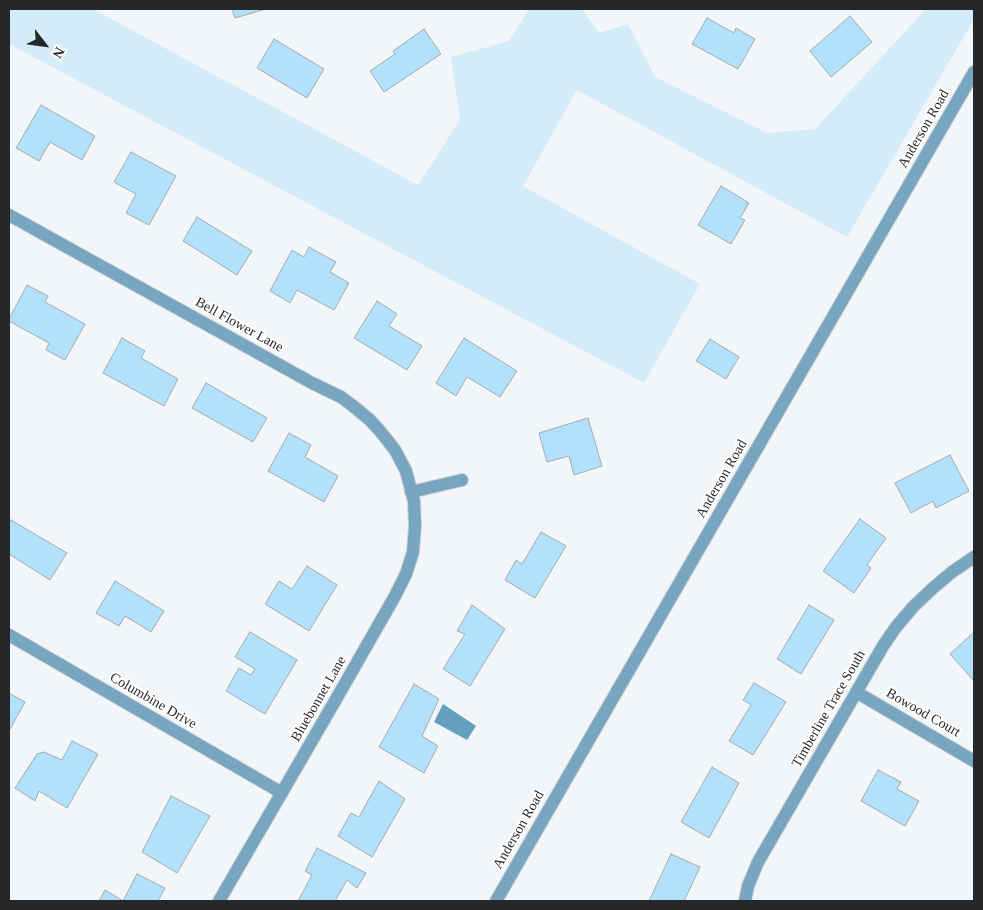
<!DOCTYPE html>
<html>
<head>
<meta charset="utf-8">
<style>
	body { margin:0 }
	#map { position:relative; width:983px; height:910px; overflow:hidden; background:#f2f6f8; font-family:"Times New Roman",serif }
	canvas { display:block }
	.frame { position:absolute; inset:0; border:10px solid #262728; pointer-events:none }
	.north { position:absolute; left:20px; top:20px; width:50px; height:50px; -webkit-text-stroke:4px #fff; paint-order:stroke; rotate:120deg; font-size:14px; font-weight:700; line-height:20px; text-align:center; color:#262728 }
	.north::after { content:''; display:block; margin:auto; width:18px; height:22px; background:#262728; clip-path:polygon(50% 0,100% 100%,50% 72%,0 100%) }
</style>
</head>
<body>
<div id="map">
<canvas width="983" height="910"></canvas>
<div class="frame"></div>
<div class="north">N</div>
</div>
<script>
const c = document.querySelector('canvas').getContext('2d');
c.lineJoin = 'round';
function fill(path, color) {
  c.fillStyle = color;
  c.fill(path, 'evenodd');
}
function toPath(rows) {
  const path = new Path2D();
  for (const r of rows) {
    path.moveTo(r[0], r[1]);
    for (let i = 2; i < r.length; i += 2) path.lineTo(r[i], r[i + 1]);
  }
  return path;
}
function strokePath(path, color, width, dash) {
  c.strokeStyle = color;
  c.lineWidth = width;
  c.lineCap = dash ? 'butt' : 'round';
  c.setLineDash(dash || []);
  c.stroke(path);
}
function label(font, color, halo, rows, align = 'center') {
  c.font = font + ' "Times New Roman",serif';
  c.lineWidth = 4;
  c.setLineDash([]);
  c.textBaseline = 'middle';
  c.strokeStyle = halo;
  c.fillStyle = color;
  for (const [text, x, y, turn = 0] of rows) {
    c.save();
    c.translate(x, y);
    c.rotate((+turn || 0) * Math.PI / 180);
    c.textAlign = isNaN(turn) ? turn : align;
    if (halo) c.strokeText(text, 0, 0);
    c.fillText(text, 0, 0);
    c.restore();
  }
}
const green = toPath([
	[9,9,93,9,418,185,460,120,451,57,509,41,529,9,582,9,599,33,628,24,655,77,767,133,815,129,926,9,974,9,974,19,847,237,577,90,523,186,700,284,644,383,9,44]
]);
const water = toPath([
	[443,704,476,726,467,740,434,722]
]);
const building = toPath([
	[232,9,266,9,235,18,232,9],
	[850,16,872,42,831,77,810,51,850,16],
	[707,18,734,33,736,28,755,39,738,69,692,44,707,18],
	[424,29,441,54,384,92,370,71,395,54,393,51,424,29],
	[274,39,324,69,307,98,257,68,274,39],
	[41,105,95,136,82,160,50,142,39,161,16,148,41,105],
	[131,152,176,176,149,225,126,213,136,194,114,182,131,152],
	[721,186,749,203,740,218,745,220,731,244,698,225,721,186],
	[197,217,252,251,237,275,183,241,197,217],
	[309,247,336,262,330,272,349,283,334,310,297,290,290,303,270,291,292,250,304,257,309,247],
	[27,285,48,296,45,302,85,324,65,360,46,350,49,343,9,321,9,319,27,285],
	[377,301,397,314,389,326,422,346,407,370,354,338,377,301],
	[122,338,145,351,141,358,178,379,164,406,103,373,122,338],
	[464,338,517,371,500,397,467,377,456,396,436,383,464,338],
	[710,339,739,357,726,379,696,361,710,339],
	[206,383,267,418,253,442,192,408,206,383],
	[588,418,602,466,574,475,569,456,547,462,539,433,588,418],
	[289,433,311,445,305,457,338,476,324,502,268,471,289,433],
	[950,455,969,491,936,508,933,501,911,513,895,483,950,455],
	[860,519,886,538,867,565,871,568,854,593,823,571,860,519],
	[11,520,67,553,50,580,9,554,9,524,11,520],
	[541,532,566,546,535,598,505,580,516,560,522,564,541,532],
	[307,566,337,585,309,631,265,604,279,581,292,589,307,566],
	[115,581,164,611,151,632,125,616,119,626,96,613,115,581],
	[472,605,505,629,470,686,443,669,465,634,457,631,472,605],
	[809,605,834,620,801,674,777,659,809,605],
	[250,632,297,660,265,714,226,691,239,668,251,675,255,669,235,657,250,632],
	[974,632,974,681,950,654,974,632],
	[754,683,786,702,753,755,729,741,751,705,743,700,754,683],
	[414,684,439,699,422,736,438,746,424,773,379,747,414,684],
	[9,693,25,702,9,731,9,693],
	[72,741,98,754,67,808,39,791,35,801,15,788,37,754,44,752,62,760,72,741],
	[712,767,739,783,709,838,681,822,712,767],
	[878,770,901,782,897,789,919,801,905,826,861,801,878,770],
	[379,781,405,799,372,857,338,836,351,813,359,817,379,781],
	[171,796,210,816,177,873,142,852,171,796],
	[317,848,366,873,357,888,347,880,335,901,298,901,312,875,305,871,317,848],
	[671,854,700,867,684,901,649,901,671,854],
	[137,874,165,888,158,901,99,901,105,890,123,901,137,874]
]);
const minor = toPath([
	[9,215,312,383,341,397,353,406,370,420,380,431,395,450,406,471,414,501,415,526,413,552,406,574,395,596,335,701,219,901],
	[411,492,462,480],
	[9,635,282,793],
	[856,692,974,761],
	[745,901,748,886,758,862,883,646,896,627,913,607,933,588,952,572,974,557]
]);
const tertiary = toPath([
	[496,901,974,72]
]);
const streetNames = [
	["Anderson Road",924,129,-60],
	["Bell Flower Lane",239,325,29],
	["Anderson Road",722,479,-60],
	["Bluebonnet Lane",319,699,-60],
	["Columbine Drive",153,701,30],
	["Timberline Trace South",829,709,-60],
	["Bowood Court",923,713,30],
	["Anderson Road",519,830,-60]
];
fill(green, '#d4ecfa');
fill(water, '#659fc0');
fill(building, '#b1e1fd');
strokePath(building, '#a7aaad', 1);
strokePath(minor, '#cdd1d3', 14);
strokePath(tertiary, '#cdd1d3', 14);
strokePath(minor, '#78a5c0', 12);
strokePath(tertiary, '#78a5c0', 12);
label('14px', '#262728', '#fff', streetNames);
</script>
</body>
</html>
